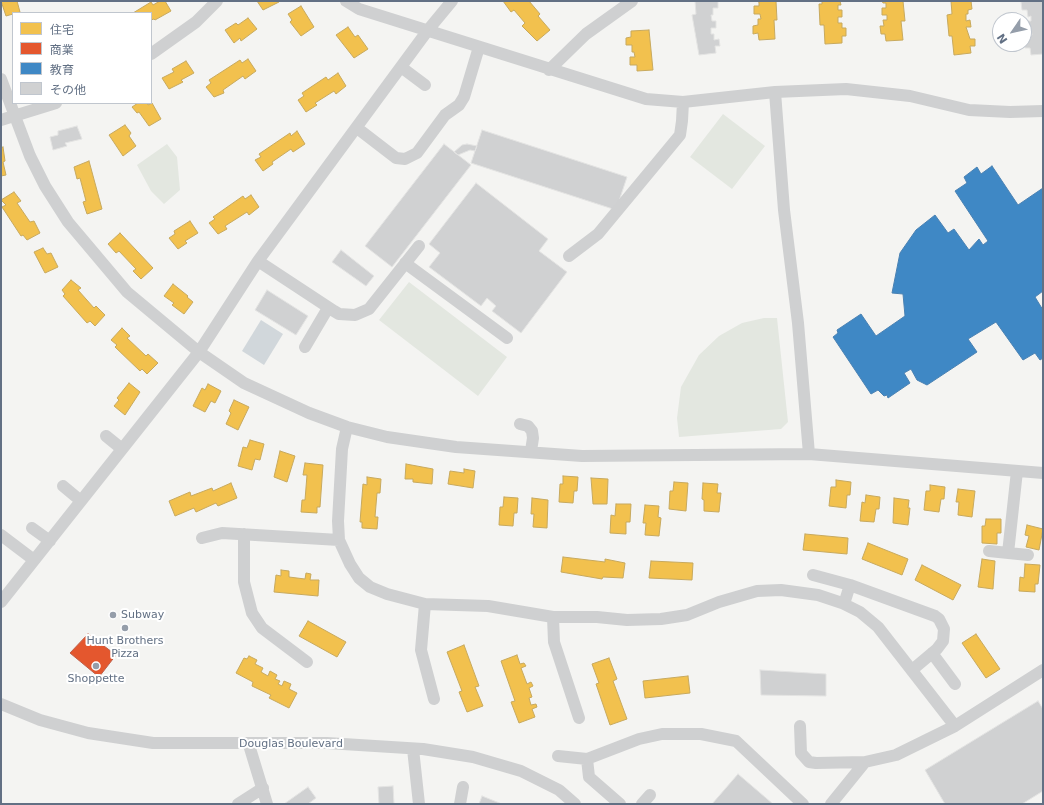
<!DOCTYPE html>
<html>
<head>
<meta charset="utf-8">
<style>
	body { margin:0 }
	#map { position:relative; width:1044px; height:805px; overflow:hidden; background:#f4f4f2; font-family:"DejaVu Sans","Noto Sans JP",sans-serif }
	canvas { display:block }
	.frame { position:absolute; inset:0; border:2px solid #627084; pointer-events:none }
	.legend { position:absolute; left:12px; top:12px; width:140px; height:92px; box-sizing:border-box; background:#fff; border:1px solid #c0c6ce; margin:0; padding:5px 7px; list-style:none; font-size:12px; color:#627084 }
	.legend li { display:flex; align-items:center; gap:8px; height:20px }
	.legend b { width:20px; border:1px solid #c0c6ce }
	.north { position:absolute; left:992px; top:12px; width:40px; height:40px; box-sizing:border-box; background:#fff; border:1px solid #c0c6ce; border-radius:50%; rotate:236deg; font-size:11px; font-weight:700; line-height:16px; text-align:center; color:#627084 }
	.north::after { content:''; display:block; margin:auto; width:14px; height:18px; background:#959eaa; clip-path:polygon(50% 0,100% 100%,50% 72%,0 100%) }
</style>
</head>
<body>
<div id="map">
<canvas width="1044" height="805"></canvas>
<div class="frame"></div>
<ul class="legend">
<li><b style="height:11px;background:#f2c14e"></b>住宅</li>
<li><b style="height:11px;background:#e4572e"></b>商業</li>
<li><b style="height:11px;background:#3f88c5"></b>教育</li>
<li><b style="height:11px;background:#d0d1d2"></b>その他</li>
</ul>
<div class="north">N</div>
</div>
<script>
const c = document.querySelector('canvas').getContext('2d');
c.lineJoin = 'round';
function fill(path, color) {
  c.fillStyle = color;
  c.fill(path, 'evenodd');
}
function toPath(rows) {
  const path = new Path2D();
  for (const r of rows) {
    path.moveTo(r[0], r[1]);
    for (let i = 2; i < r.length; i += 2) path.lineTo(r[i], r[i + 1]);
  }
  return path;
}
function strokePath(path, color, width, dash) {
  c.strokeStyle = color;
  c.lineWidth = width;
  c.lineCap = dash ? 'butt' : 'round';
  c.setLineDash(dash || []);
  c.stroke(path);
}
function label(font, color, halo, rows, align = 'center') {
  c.font = font + ' "DejaVu Sans",sans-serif';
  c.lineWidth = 4;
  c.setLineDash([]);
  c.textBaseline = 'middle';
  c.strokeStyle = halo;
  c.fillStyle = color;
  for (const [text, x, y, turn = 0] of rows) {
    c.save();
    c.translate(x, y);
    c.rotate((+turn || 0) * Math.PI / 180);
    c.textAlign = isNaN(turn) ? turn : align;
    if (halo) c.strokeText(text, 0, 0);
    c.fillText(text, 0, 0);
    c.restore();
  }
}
const green = toPath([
	[723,114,765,146,732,189,690,157],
	[167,144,177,157,180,190,164,204,151,191,137,165],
	[409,282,507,357,478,396,379,320],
	[764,318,777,318,788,422,781,429,679,437,677,418,681,387,699,355,719,336,742,323]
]);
const water = toPath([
	[261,320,283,334,264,365,242,351]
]);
const homes = toPath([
	[1,1,17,1,20,12,6,16,1,1],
	[160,1,165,1,171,11,155,20,154,19,151,20,151,13,133,13,151,2,153,5,160,1],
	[257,1,278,1,279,2,263,10,257,1],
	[503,1,529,1,540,14,538,16,550,30,537,41,522,26,525,23,514,10,511,12,503,1],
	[756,1,776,1,777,20,774,20,775,39,759,40,758,33,753,34,753,26,758,25,758,19,761,19,760,14,754,14,754,6,759,6,759,2,756,1],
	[822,1,840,1,841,5,838,5,838,10,842,10,842,17,838,17,838,23,842,23,842,28,846,28,846,36,842,36,842,43,825,44,824,25,820,25,819,4,822,4,822,1],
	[882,1,903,1,905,21,901,21,903,40,886,41,885,34,881,34,880,26,884,26,883,20,887,20,887,15,882,15,882,8,886,8,886,3,883,3,882,1],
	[951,1,971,1,972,9,968,10,968,14,966,14,966,21,970,20,971,27,966,27,970,39,975,39,975,46,970,46,971,53,954,55,952,36,949,36,947,15,952,14,951,1],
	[301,6,314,27,301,36,290,22,292,20,288,14,301,6],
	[248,18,257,29,241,41,240,38,234,43,225,30,236,23,238,25,248,18],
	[348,27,355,37,358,35,368,49,354,58,336,35,348,27],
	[649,30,653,70,637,71,637,65,630,65,630,57,635,57,634,52,632,52,632,45,626,45,626,38,631,37,631,31,649,30],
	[248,59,256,71,245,79,243,76,223,90,224,93,214,97,206,87,211,83,209,80,240,60,242,63,248,59],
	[186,61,194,73,181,80,183,82,169,89,162,78,174,72,172,69,186,61],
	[338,73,346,86,336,94,334,91,315,103,317,105,306,112,298,100,304,96,302,93,326,77,328,80,338,73],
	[138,103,147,103,148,105,152,103,161,119,149,126,139,112,137,113,132,107,138,103],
	[125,125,131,133,129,136,136,146,123,156,109,135,125,125],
	[297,131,305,144,293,152,291,149,272,162,273,164,263,171,255,160,261,157,259,154,290,133,291,136,297,131],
	[3,147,5,161,3,162,6,175,1,176,1,148,3,147],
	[89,161,102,209,87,214,83,202,86,201,80,178,77,179,74,167,89,161],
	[14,192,21,201,17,203,30,222,34,221,40,233,27,240,23,235,21,236,2,207,6,205,1,200,14,192],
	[251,195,259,207,249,215,247,212,225,226,227,229,218,234,209,223,215,219,213,217,243,196,245,199,251,195],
	[190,221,198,233,185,241,187,243,178,249,169,238,175,234,174,231,190,221],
	[120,233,153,268,141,279,133,271,136,269,119,251,116,253,108,244,120,233],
	[43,248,47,254,51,253,58,267,45,273,34,252,43,248],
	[71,280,81,288,78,290,94,308,96,306,105,315,95,326,90,321,87,323,63,296,65,294,62,290,71,280],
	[173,284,188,296,187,297,193,302,184,314,172,305,174,303,164,296,173,284],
	[122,328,130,336,127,338,146,356,148,354,158,363,147,374,142,369,140,371,115,347,117,345,111,340,122,328],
	[129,383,140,392,125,415,114,406,119,400,117,398,129,383],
	[208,384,221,391,215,403,211,401,205,412,193,406,202,388,205,390,208,384],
	[234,400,249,407,238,430,226,424,231,413,229,411,234,400],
	[250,440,264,444,260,460,255,459,252,470,238,466,243,447,247,448,250,440],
	[280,451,295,456,287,482,274,477,280,451],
	[305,463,323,465,320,507,317,507,317,513,301,512,302,500,305,500,307,475,303,475,305,463],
	[406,464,433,469,432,484,413,482,413,479,405,479,406,464],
	[464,469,475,471,473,488,448,484,450,471,464,473,464,469],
	[563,476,578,477,577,491,574,491,573,503,559,502,560,484,563,484,563,476],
	[367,477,381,479,380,493,377,493,375,517,378,517,377,529,362,528,362,522,360,522,363,484,367,485,367,477],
	[591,478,608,479,607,504,593,504,591,478],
	[836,480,851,482,850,495,847,495,846,508,829,506,831,487,836,487,836,480],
	[674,482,688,483,686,511,669,509,670,491,673,491,674,482],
	[231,483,237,498,218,506,216,503,196,512,194,508,175,516,169,501,190,492,191,496,212,488,213,491,231,483],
	[703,483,718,484,717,493,721,493,719,512,704,511,704,500,702,499,703,483],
	[930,485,945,487,944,499,941,499,939,512,924,510,926,491,930,491,930,485],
	[958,489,975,491,972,517,958,515,959,502,956,502,958,489],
	[866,495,880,497,879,509,876,509,874,522,860,521,862,502,865,503,866,495],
	[504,497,518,498,517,513,514,513,513,526,499,525,500,507,503,507,504,497],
	[532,498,548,500,547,528,533,527,534,514,531,514,532,498],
	[894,498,909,500,908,508,910,508,908,525,893,523,894,498],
	[616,504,631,504,630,522,626,522,626,534,610,533,611,515,615,516,616,504],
	[645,505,659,506,658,517,661,518,659,536,645,535,646,523,643,523,645,505],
	[986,519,1001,519,1001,533,997,533,997,544,982,543,982,526,985,526,986,519],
	[1027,525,1043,529,1039,550,1026,547,1029,536,1025,535,1027,525],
	[805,534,848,538,847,554,803,550,805,534],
	[868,543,908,559,902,575,862,559,868,543],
	[563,557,605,562,605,559,625,563,623,578,603,577,602,579,561,572,563,557],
	[982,559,995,561,993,589,978,587,982,559],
	[651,561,693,563,692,580,649,578,651,561],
	[1025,564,1040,565,1038,584,1035,584,1035,592,1019,591,1020,577,1024,578,1025,564],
	[922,565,961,585,953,600,915,580,922,565],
	[281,570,289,571,289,577,305,579,306,573,311,574,310,580,319,580,318,596,274,592,276,575,281,576,281,570],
	[308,621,346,642,337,657,299,636,308,621],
	[976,634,1000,669,986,678,962,643,976,634],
	[464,645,479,686,475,687,483,706,467,712,459,692,462,691,447,652,464,645],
	[517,655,520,664,524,663,526,666,521,668,527,684,531,682,533,686,529,688,532,697,529,698,531,705,536,704,537,707,532,709,535,717,519,723,511,702,515,701,501,661,517,655],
	[249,656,257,660,255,664,263,668,261,672,268,676,270,671,277,675,275,679,280,681,278,684,282,686,284,681,291,684,289,689,297,693,289,708,269,698,271,695,252,686,253,682,236,673,244,658,247,659,249,656],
	[609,658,617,679,613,681,627,719,610,725,596,684,599,683,592,664,609,658],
	[688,676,690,693,645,698,643,681,688,676]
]);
const shops = toPath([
	[88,634,116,655,99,677,70,653,88,634]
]);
const schools = toPath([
	[992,166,1018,205,1043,188,1043,291,1035,297,1043,310,1043,358,1040,360,1035,353,1023,360,996,322,968,339,977,352,927,385,917,380,911,369,904,373,910,383,888,398,887,395,884,396,878,390,871,394,833,337,838,333,837,330,861,314,876,336,905,316,903,294,892,293,900,253,916,230,935,215,948,233,954,229,969,250,979,239,983,245,988,241,955,191,967,183,964,177,977,167,981,174,992,166]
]);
const building = toPath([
	[695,1,718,1,718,8,713,8,713,15,711,15,712,21,716,21,716,28,711,28,711,34,714,34,714,40,719,39,720,46,715,46,716,53,699,55,692,15,696,14,695,1],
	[1027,1,1043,1,1043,54,1031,55,1030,48,1025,48,1024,40,1028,40,1028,35,1032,35,1031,29,1026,30,1026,21,1031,21,1031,16,1028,17,1027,10,1022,10,1021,2,1027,1],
	[77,126,82,139,65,143,67,146,53,150,50,137,58,135,58,131,77,126],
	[482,130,627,177,616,210,471,163,482,130],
	[444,144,471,165,392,267,365,246,444,144],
	[467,144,477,146,475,151,470,150,458,155,454,152,462,145,467,144],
	[476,183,548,239,539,251,567,272,521,333,492,311,496,306,487,298,481,306,429,267,440,253,429,244,476,183],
	[341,250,374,276,366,286,332,262,341,250],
	[267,290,308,316,296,335,255,310,267,290],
	[760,670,826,674,826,696,761,695,760,670],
	[1038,701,1043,709,1043,791,1022,804,945,804,925,770,1038,701],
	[738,774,773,804,712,804,738,774],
	[393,786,394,804,379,804,378,787,393,786],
	[308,787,316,798,308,804,284,804,308,787],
	[482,796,502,804,479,804,482,796]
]);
const minor = toPath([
	[346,1,359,9,646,99,683,102,775,92,846,89,910,96,969,110,1010,112,1043,111],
	[151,54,196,22,217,1],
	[401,67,425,85],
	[549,70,586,34,632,1],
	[1,79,30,156,45,186,68,222,127,292,199,352,244,383,309,413,347,427,387,437,456,447,582,456,809,454,1043,473],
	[775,92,784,210,798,323,809,454],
	[1,120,56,103],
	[357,128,396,158,405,159,417,153,445,115,459,105,464,97,479,47],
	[569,256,598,234,680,135,682,121,683,102],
	[258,261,334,311,339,314,355,315,369,309,419,246],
	[405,263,507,338],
	[305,347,328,308],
	[520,424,528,426,532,431,533,438,531,451],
	[347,427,342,449,338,521,339,540,350,564,359,578,370,587,387,594,425,604,488,606,553,617,597,617,627,620,661,619,687,615,719,602,757,591,781,590,818,595,842,603,860,612,878,627,955,726],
	[106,436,122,449],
	[63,486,81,501],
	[32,528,50,541],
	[244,534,244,582,252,613,262,628,307,662],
	[1,535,34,560],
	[202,538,222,533,339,540],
	[989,551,1028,555],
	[1008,553,1017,471],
	[813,575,850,585],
	[1,602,199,352,258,261,428,30,452,1],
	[425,604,421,650,434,699],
	[844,604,850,585,935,616,939,619,944,629,943,641,937,649,912,670],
	[553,617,554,642,579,718],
	[932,653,955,684],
	[1,704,40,720,88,733,153,743,327,743,423,749,473,757,521,771,559,790,575,804],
	[800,726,801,753,809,762,816,763,865,762],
	[249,745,267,804],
	[413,749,419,804],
	[558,756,587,759,639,739,662,734,701,734,736,741,803,804],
	[587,759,589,777,620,804],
	[238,804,263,788],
	[460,804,463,787],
	[642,804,650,795],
	[831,804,865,762,896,755,955,726,1043,670]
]);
const markers = [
	[113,615,4,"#959eaa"],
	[125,628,4,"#959eaa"],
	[96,666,4,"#959eaa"]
];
const poiNames = [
	["Subway",121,615,"left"],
	["Hunt Brothers",125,641],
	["Pizza",125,654],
	["Shoppette",96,679]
];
const streetNames = [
	["Douglas Boulevard",291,744]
];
fill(green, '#e3e7e0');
fill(water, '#d1d7db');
fill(homes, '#f2c14e');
strokePath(homes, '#c7a95e', 1);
fill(shops, '#e4572e');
strokePath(shops, '#bd5e48', 1);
fill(schools, '#3f88c5');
strokePath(schools, '#4a81b2', 1);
fill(building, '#d0d1d2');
strokePath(building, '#e3e3e2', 1);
strokePath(minor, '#cfd0d1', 12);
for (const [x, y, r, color] of markers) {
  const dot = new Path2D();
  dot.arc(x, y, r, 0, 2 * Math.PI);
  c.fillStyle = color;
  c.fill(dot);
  strokePath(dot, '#fff', 1.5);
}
label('11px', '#627084', '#fff', poiNames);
label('11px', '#627084', '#fff', streetNames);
</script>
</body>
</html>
